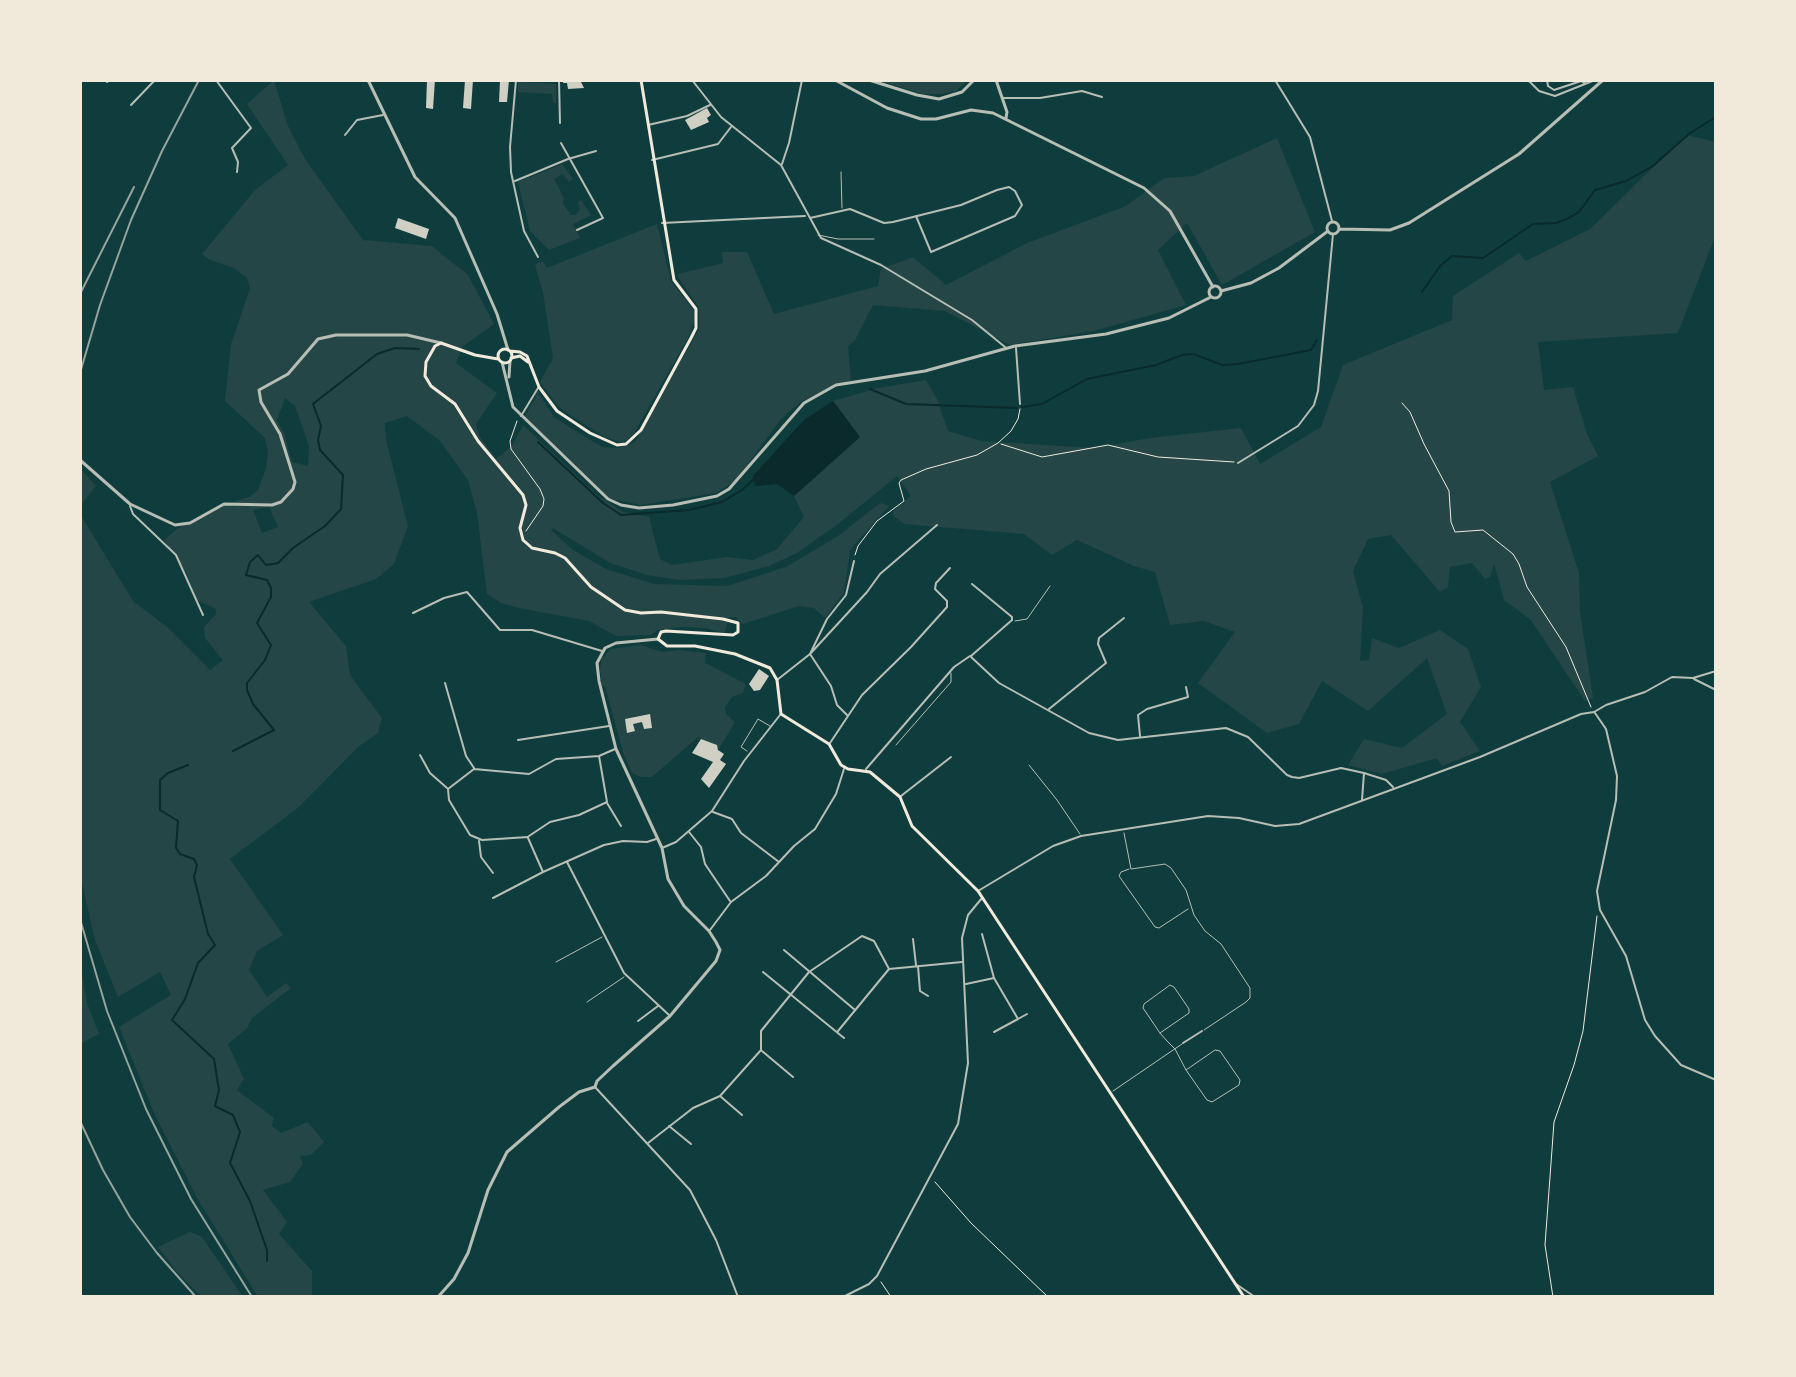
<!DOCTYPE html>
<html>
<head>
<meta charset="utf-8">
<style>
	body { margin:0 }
	#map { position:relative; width:1796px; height:1377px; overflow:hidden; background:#0f3d3e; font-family:"Varela Round",sans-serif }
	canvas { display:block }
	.frame { position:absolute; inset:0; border:82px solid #f1e9da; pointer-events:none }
</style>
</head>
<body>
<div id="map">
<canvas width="1796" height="1377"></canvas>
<div class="frame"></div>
</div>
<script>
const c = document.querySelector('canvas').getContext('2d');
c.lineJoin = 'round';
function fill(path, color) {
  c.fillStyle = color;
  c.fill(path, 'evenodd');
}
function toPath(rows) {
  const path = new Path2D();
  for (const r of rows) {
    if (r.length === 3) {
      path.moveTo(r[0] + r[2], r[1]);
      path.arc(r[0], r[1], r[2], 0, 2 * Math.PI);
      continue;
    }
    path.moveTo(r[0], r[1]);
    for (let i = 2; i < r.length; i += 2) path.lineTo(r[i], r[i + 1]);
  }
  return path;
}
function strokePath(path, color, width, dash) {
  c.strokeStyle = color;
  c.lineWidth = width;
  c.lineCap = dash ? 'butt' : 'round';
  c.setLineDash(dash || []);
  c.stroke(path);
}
const green = toPath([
	[274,80,288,126,305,159,363,240,432,246,468,275,494,324,462,347,456,363,497,393,476,424,480,437,496,459,512,446,523,425,597,495,623,512,649,517,660,559,672,565,727,557,753,560,777,549,804,517,794,496,860,437,833,401,878,388,926,380,937,399,948,431,981,441,1095,448,1150,438,1241,428,1260,464,1321,427,1343,365,1452,320,1453,296,1519,253,1526,261,1590,229,1686,135,1716,142,1716,234,1678,333,1538,342,1544,390,1573,387,1587,434,1598,456,1550,482,1579,573,1580,612,1593,698,1585,701,1531,620,1504,600,1494,563,1490,577,1485,579,1472,563,1450,567,1448,587,1440,592,1391,535,1368,539,1353,571,1363,608,1360,661,1369,660,1372,638,1399,648,1440,630,1468,649,1481,687,1460,722,1480,751,1442,766,1437,758,1382,774,1348,765,1364,739,1402,748,1447,714,1427,658,1368,711,1322,681,1299,724,1267,733,1198,683,1235,632,1204,621,1170,625,1155,572,1134,566,1077,540,1052,555,1024,534,904,524,894,516,893,511,911,496,897,476,838,524,797,553,769,566,724,578,679,580,647,575,610,563,553,528,551,530,573,550,606,569,654,584,727,586,786,567,838,536,880,503,889,506,850,550,844,592,825,618,814,608,799,606,743,624,736,617,729,617,725,633,704,628,683,627,657,630,651,635,616,636,589,621,519,608,501,603,487,594,477,513,468,480,440,441,407,416,385,423,386,440,408,526,394,564,376,579,309,602,346,646,350,675,382,718,378,733,358,747,299,807,230,859,283,935,257,951,249,970,267,997,286,983,291,988,252,1018,247,1028,228,1044,244,1079,237,1090,274,1118,272,1126,281,1133,308,1122,324,1142,311,1155,300,1156,303,1164,290,1182,263,1190,287,1222,279,1234,312,1271,312,1297,258,1297,197,1198,154,1113,119,1027,171,995,160,972,118,997,95,940,80,874,80,514,133,601,167,627,210,670,223,660,205,638,204,627,216,614,216,609,197,600,187,574,164,540,177,529,214,508,249,497,258,490,266,468,268,452,265,438,225,401,231,344,250,289,247,278,234,268,210,260,202,254,255,190,288,165,247,104],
	[285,398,295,406,309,446,308,466,292,462,284,433,277,420],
	[269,507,278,527,262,533,253,510],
	[877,80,968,80,956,91,942,94,923,94],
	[518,82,556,84,556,103,553,103,552,94,518,92],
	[1277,138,1315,232,1222,285,1187,223,1158,250,1186,305,1094,331,1010,345,945,311,873,305,855,340,848,346,851,380,802,401,781,419,736,480,716,493,640,505,608,498,524,417,535,399,537,391,554,417,592,441,603,447,619,448,635,442,699,329,699,308,678,277,678,274,723,263,722,252,747,252,774,314,878,286,881,269,913,257,946,285,1027,243,1126,206,1164,178,1194,176],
	[562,164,573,179,569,182,563,174,554,179,564,198,563,204,571,215,575,215,580,210,578,202,581,200,591,215,573,224,580,238,549,250,530,231,518,182],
	[657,224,671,281,694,311,694,322,688,338,634,433,626,441,620,442,605,437,570,415,558,406,540,382,553,358,543,293,535,265,543,261,547,268],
	[80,468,96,486,80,506],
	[641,645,662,652,679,650,706,653,705,663,746,684,743,693,732,697,725,707,726,714,735,722,719,749,711,742,705,742,698,737,652,777,641,777,632,773,623,752,605,686,602,686,600,669,602,658,611,649],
	[80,962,87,1003,99,1034,80,1044],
	[190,1232,202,1237,243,1297,202,1297,177,1272,158,1247]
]);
const water = toPath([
	[833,401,860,437,794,496,777,484,755,486,753,476,804,420]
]);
const stream = toPath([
	[1422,292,1440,266,1452,256,1483,258,1533,224,1556,223,1567,219,1579,212,1595,190,1626,181,1653,166,1690,133,1716,117],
	[870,389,906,404,1017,408],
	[1022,407,1042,404,1087,379,1156,365,1182,355,1194,354,1222,365,1238,364,1311,350,1317,340],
	[538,442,603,503,621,515,689,510,722,502,742,490,755,478],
	[233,751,274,730,253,704,247,690,247,683,265,660,271,645,257,623,271,597,271,588,267,580,246,575,250,562,258,555,266,565,278,563,293,548,325,526,341,509,343,475,320,450,318,440,321,426,313,404,377,354,395,348,419,349],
	[188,765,168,773,160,780,160,810,178,821,176,848,180,854,194,859,197,865,194,877,208,934,215,945,198,963,185,999,172,1020,214,1059,219,1090,215,1106,233,1115,240,1132,230,1163,250,1201,267,1250,267,1261]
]);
const building = toPath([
	[427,80,435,80,433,109,426,108],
	[465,80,473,80,471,109,463,108],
	[500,80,509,80,507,102,499,102],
	[563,80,580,80,584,88,568,89,567,83,563,83],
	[707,108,711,115,707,118,709,122,691,130,685,120],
	[398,218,429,229,426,239,395,228],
	[759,669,769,676,760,690,754,691,749,684],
	[650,714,652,728,644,729,642,722,633,724,635,731,627,733,625,719],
	[701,739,717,745,718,750,724,754,720,760,726,764,709,788,701,779,713,762,692,753]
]);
const path = toPath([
	[1402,403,1410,412,1424,444,1449,491,1451,522,1455,532,1483,530,1513,554,1519,564,1527,587,1566,647,1591,707],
	[517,421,510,441,511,449,540,489,544,499,543,506,526,531],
	[1001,444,1042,457,1108,445,1158,457,1234,462],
	[855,555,858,546,877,521,904,501,899,483,901,480,926,469,977,455,998,443,1011,431,1018,419,1020,409],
	[935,1182,971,1223,1048,1297],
	[881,1282,891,1297],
	[1553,1297,1545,1245,1554,1122,1574,1065,1583,1031,1597,916]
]);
const service = toPath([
	[841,172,842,208],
	[818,235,838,239,874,239],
	[1015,621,1027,619,1050,586],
	[896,745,951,682,951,673],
	[747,751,741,747,758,719,770,726],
	[1029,765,1057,800,1080,834],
	[1124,833,1131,869,1165,864,1171,868,1186,890,1194,915,1205,931,1221,944,1250,988,1250,998,1246,1002,1204,1030],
	[1129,869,1121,872,1119,876,1155,927,1159,928,1188,909],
	[556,962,602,937],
	[587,1002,624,977],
	[1160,1033,1189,1013,1189,1009,1174,987,1170,985,1144,1004,1143,1008,1160,1033,1167,1041,1175,1049,1186,1070,1215,1050,1220,1051,1240,1080,1239,1085,1212,1102,1207,1100,1186,1070],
	[1113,1091,1182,1044]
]);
const minor = toPath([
	[216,80,251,128,232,148,238,162,237,172],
	[516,80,510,147,511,172,524,231,538,257],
	[559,80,560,123],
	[692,80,721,117,781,165,821,238,881,265,972,320,1005,347],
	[1275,80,1310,137,1332,221],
	[1528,80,1539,91,1555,96,1595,80],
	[1547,80,1548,86,1554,90,1581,81,1585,83],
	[107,82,110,80],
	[1003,98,1040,98,1082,91,1102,97],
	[131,105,155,80],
	[648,125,687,116,710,105],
	[345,135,357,120,383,115],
	[561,143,603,218,577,230],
	[652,160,718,144,731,127],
	[782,164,789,143,802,80],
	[515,181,568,159,596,151],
	[810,218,850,209,884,223,893,222,961,205,997,190,1009,187,1015,191,1022,205,1015,216,931,252,916,216],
	[662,223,805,216],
	[1016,348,1020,404],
	[521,416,538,388],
	[1238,463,1298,426,1314,405,1318,391,1333,234],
	[130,506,133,514,176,555,203,615],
	[413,613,444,598,467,592,500,630,532,630,602,651],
	[971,656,1012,620,1012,617,972,584],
	[1694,679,1716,690],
	[777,680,810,654,827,619,846,595,854,561],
	[445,683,466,756,474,768],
	[1049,709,1106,663,1098,644,1099,638,1124,618],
	[1595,713,1606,729,1617,776,1616,800,1597,891,1600,910,1626,956,1645,1020,1655,1036,1681,1065,1716,1080],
	[848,716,837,705,831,686,810,654,867,592,880,574,937,525],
	[1140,736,1138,715,1147,709,1188,697,1186,687],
	[518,740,609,726],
	[830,743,862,695,911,647,947,607,947,601,935,589,936,583,950,568],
	[420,755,430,773,447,788],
	[866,769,954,667,970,656,999,683,1089,733,1118,740,1226,728,1248,737,1287,775,1292,777,1299,778,1341,768,1364,773,1362,800],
	[1364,773,1386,780,1393,787],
	[901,796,951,757],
	[607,803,621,826],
	[713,812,732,819,741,833,779,862],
	[689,832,701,847,705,864,730,901],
	[529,836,550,822,579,815,607,802,599,756],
	[528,837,482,840,470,835,449,800,448,789,474,769,529,774,556,759,599,756,615,749],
	[528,838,543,872],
	[479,841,481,857,493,873],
	[662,848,676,842,712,811,744,761,780,715],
	[567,862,624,973,669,1015],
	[978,891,1053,846,1081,836,1208,816,1239,818,1275,826,1299,824,1480,757,1581,714,1594,712,1606,705,1645,692,1672,677,1693,678,1716,671],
	[493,898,543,872,604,845,623,841,647,842,656,839],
	[710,930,731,902,766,876,794,846,815,829,836,794,844,769],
	[982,934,994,978],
	[913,939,916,965],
	[784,950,855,1010],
	[918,966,920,991,928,996],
	[763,972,844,1038],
	[966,984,994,978,1018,1019,994,1032],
	[1018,1019,1027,1014],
	[638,1021,658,1006],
	[838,1031,889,969],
	[1183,1043,1202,1031],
	[762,1051,793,1077],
	[595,1087,690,1190,716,1240,738,1297],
	[720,1096,742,1115],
	[669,1126,691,1144],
	[648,1143,693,1108,720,1096,761,1050,761,1031,809,972,862,936,874,941,889,969,962,962],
	[1236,1284,1255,1297],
	[843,1297,869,1284,877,1276,958,1124,968,1063,962,938,968,915,982,898]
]);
const tertiary = toPath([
	[368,80,415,177,455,218,497,314,508,350],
	[835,80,887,108,921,119,936,119,971,110,993,113,1144,188,1170,211,1213,287],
	[869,80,917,95,939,99,962,92,974,80],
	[996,80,1007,112,1006,118],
	[1333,228,6],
	[1340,229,1390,230,1409,223,1519,154,1603,80],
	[1215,292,6],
	[1221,291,1251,283,1279,268,1328,231],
	[502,362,513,407,608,499,621,505,639,508,673,505,717,496,729,489,804,403,836,385,925,371,1015,346,1106,334,1169,318,1211,297],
	[509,377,510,361],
	[80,460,130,504,175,525,190,523,224,504,272,505,281,502,293,489,295,482,280,434,261,402,259,390,288,374,318,339,336,335,407,335,441,343],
	[438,1297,454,1279,468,1253,488,1190,507,1152,559,1107,579,1092,595,1087,597,1081,613,1066,670,1016,716,961,720,950,716,942,709,931,684,906,668,879,662,848,616,749,599,681,597,663,605,648,616,643,658,639]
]);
const secondary = toPath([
	[505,356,7],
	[510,351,520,352,527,356,539,387,557,411,590,433,617,445,626,444,641,430,691,338,696,328,696,309,674,280,641,80],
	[511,358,520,356,528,362],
	[498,359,475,355,441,343,435,346,426,362,425,376,431,386,455,404,478,441,523,495,526,505,520,528,523,540,532,548,555,553,565,558,591,587,625,610,641,613,661,612,723,619,738,623,738,632,733,635,666,631,661,632,658,639,667,646,695,646,735,654,770,668,777,680,781,714,829,744,841,765,848,769,870,772,900,797,912,826,978,891,1244,1297]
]);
const rail = toPath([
	[80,294,134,187],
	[80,373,100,305,131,220,162,151,199,80],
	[80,919,107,1011,146,1109,191,1199,252,1297],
	[80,1121,103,1170,130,1217,157,1253,196,1297]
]);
fill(green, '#244646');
fill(water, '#0a2a2b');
strokePath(stream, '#0a2a2b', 2);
fill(building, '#cfcfc3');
strokePath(path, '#f1e9da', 1);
strokePath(service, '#b8beb3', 1);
strokePath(minor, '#b8beb3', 2);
strokePath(tertiary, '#b8beb3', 3);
strokePath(secondary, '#f1e9da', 3);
strokePath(rail, '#97a49c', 2);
</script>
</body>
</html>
